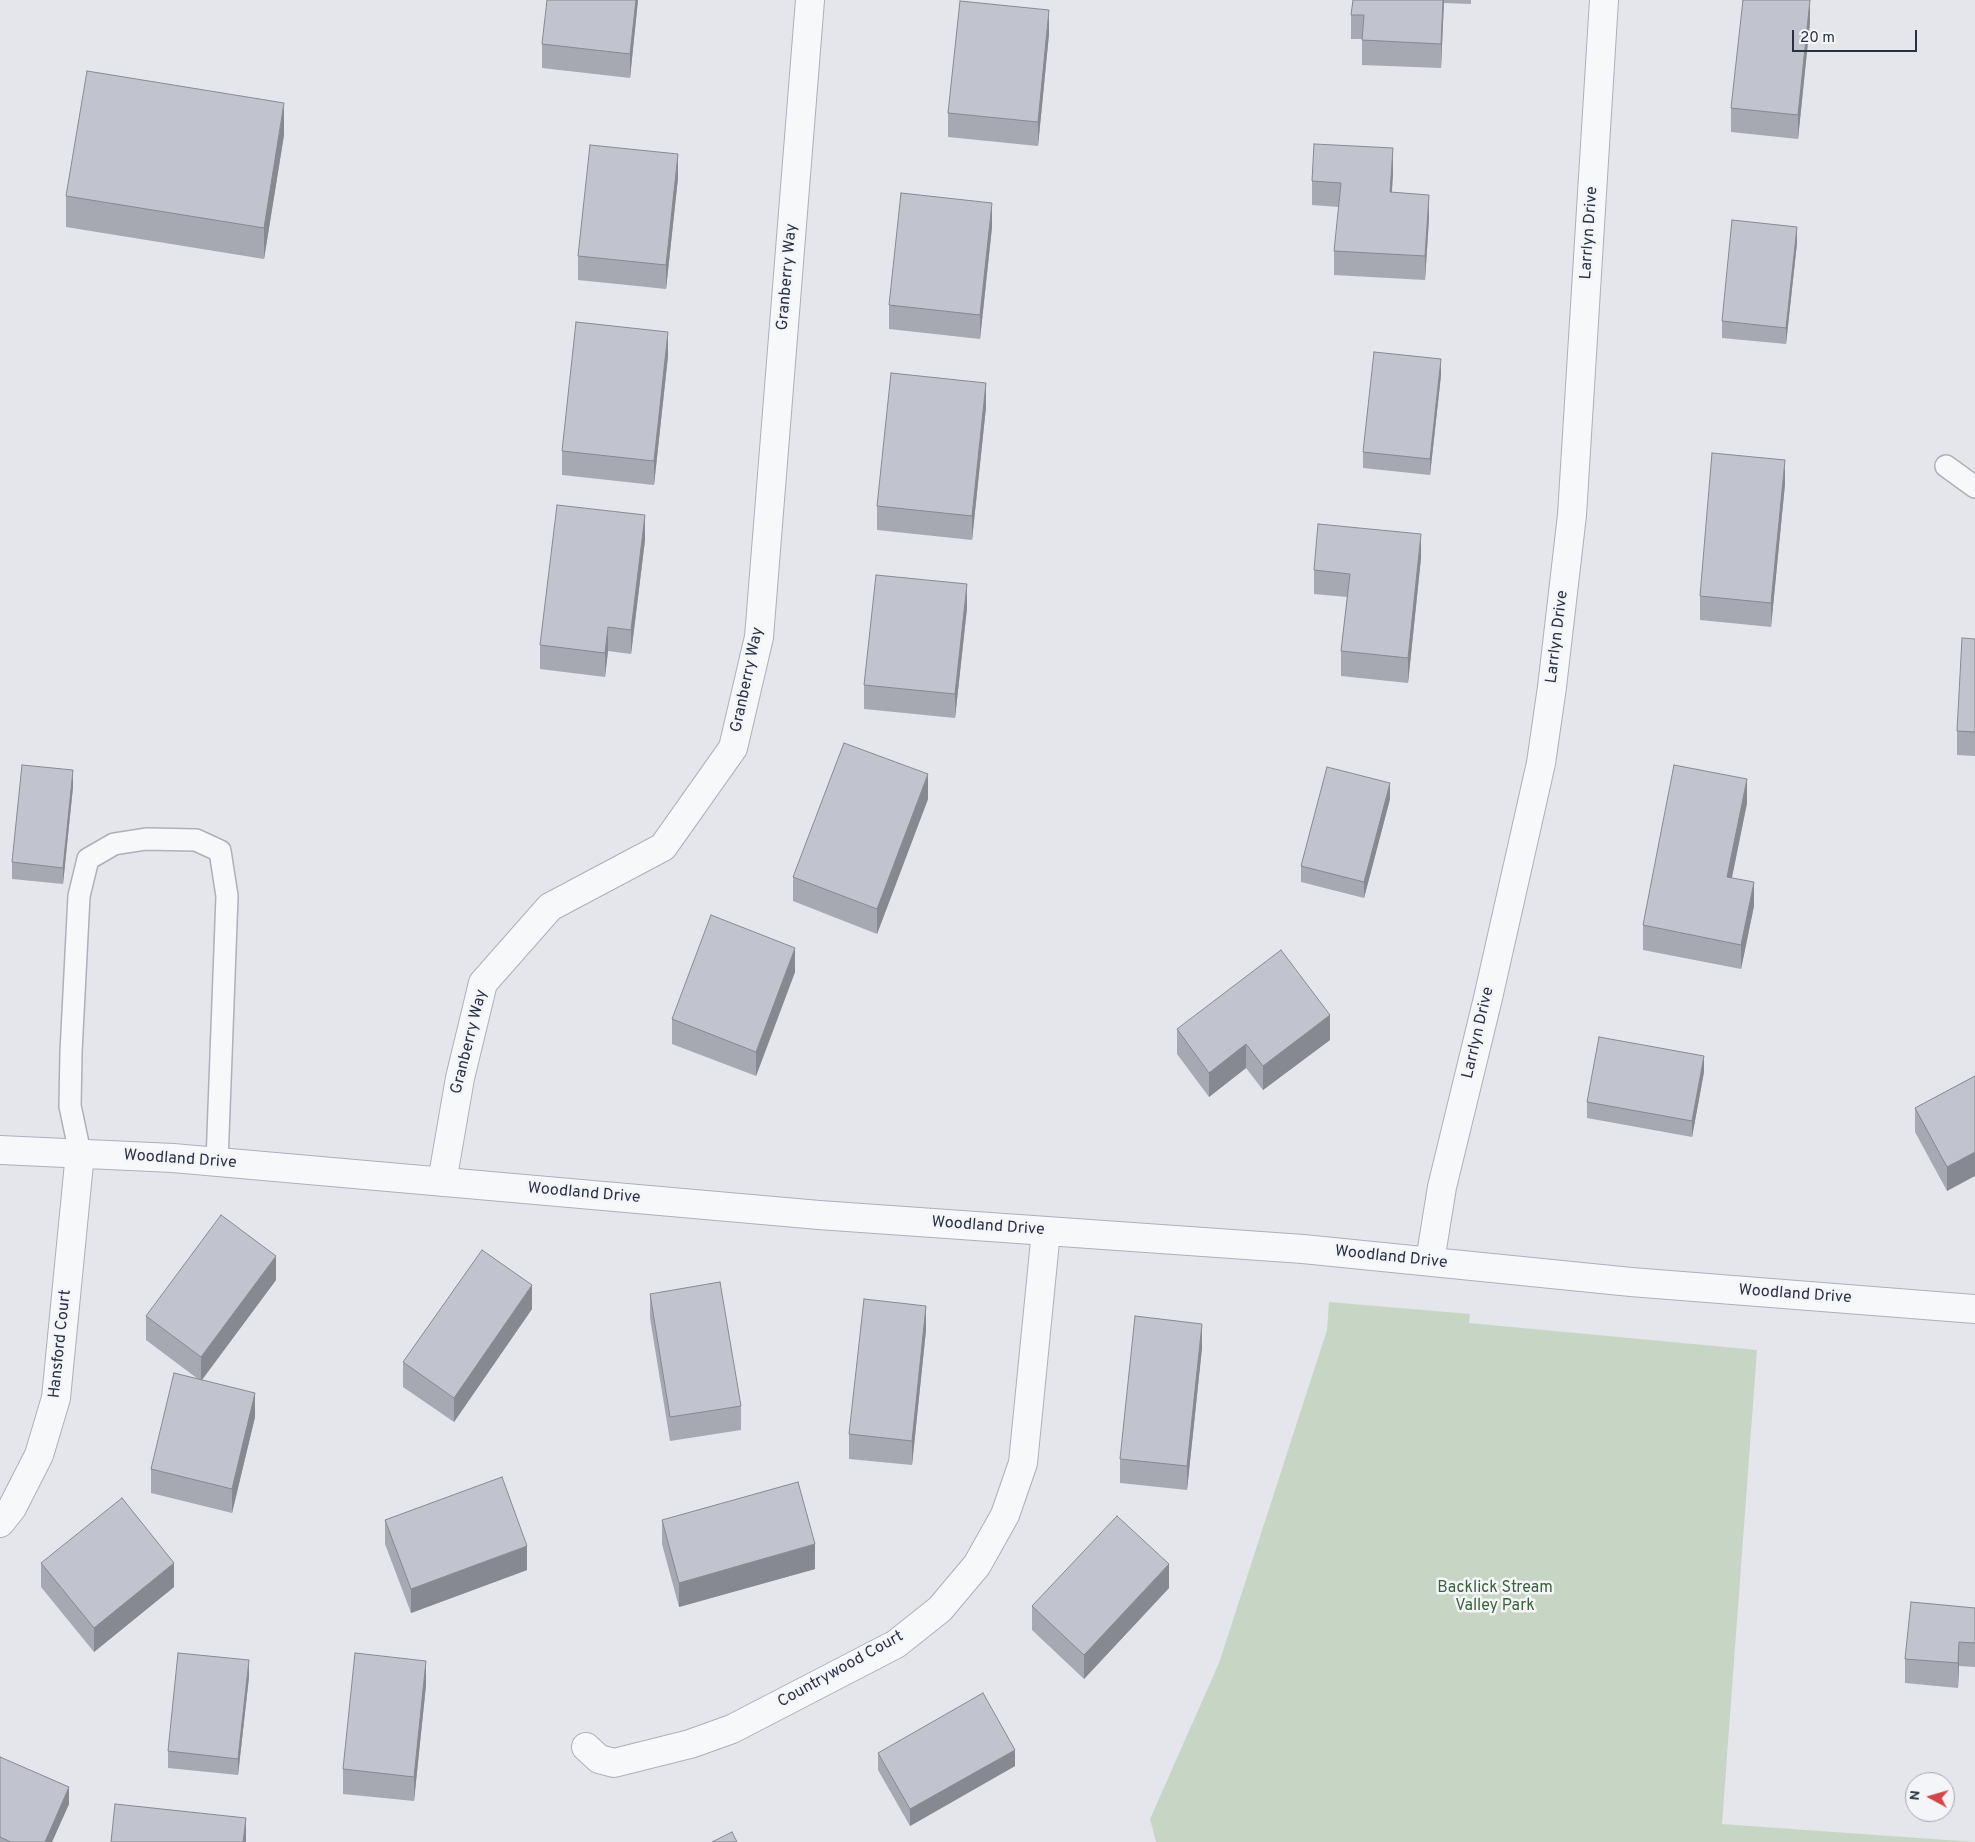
<!DOCTYPE html>
<html>
<head>
<meta charset="utf-8">
<style>
	body { margin:0 }
	#map { position:relative; width:1975px; height:1842px; overflow:hidden; background:#e4e6ec; font-family:Overpass,sans-serif }
	canvas { display:block }
	.north { position:absolute; left:1905px; top:1772px; width:50px; height:50px; box-sizing:border-box; background:#f4f5f9; border:1px solid #a3a7b1; border-radius:50%; rotate:276deg; font-size:14px; font-weight:700; line-height:20px; text-align:center; color:#2a3146 }
	.north::after { content:''; display:block; margin:auto; width:18px; height:22px; background:#d54547; clip-path:polygon(50% 0,100% 100%,50% 72%,0 100%) }
	.scale { position:absolute; left:1792px; top:30px; width:125px; height:22px; box-sizing:border-box; border:2px solid #2a3146; border-top:0; padding-left:6px; font-size:15px; line-height:18px; white-space:nowrap; color:#2a3146; -webkit-text-stroke:4px #f4f5f9; paint-order:stroke }
</style>
</head>
<body>
<div id="map">
<canvas width="1975" height="1842"></canvas>
<div class="north">N</div>
<div class="scale">20 m</div>
</div>
<script>
const c = document.querySelector('canvas').getContext('2d');
c.lineJoin = 'round';
function fill(path, color) {
  c.fillStyle = color;
  c.fill(path, 'evenodd');
}
function toPath(rows) {
  const path = new Path2D();
  for (const r of rows) {
    path.moveTo(r[0], r[1]);
    for (let i = 2; i < r.length; i += 2) path.lineTo(r[i], r[i + 1]);
  }
  return path;
}
function strokePath(path, color, width, dash) {
  c.strokeStyle = color;
  c.lineWidth = width;
  c.lineCap = dash ? 'butt' : 'round';
  c.setLineDash(dash || []);
  c.stroke(path);
}
function label(font, color, halo, rows, align = 'center') {
  c.font = font + ' Overpass,sans-serif';
  c.lineWidth = 5;
  c.setLineDash([]);
  c.textBaseline = 'middle';
  c.strokeStyle = halo;
  c.fillStyle = color;
  for (const [text, x, y, turn = 0] of rows) {
    c.save();
    c.translate(x, y);
    c.rotate((+turn || 0) * Math.PI / 180);
    c.textAlign = isNaN(turn) ? turn : align;
    if (halo) c.strokeText(text, 0, 0);
    c.fillText(text, 0, 0);
    c.restore();
  }
}
const green = toPath([
	[1329,1302,1470,1314,1469,1323,1757,1350,1722,1824,1975,1842,1156,1842,1150,1819,1219,1663,1327,1330]
]);
const service = toPath([
	[1946,466,1975,487],
	[80,1153,70,1106,71,1052,79,896,88,859,114,844,146,839,196,840,220,851,227,896,217,1162]
]);
const minor = toPath([
	[0,1150,173,1158,819,1215,1303,1249,1631,1282,1975,1309],
	[442,1182,460,1078,483,983,550,907,663,847,733,748,759,637,810,0],
	[1430,1261,1442,1187,1488,998,1541,763,1552,687,1572,515,1604,0],
	[0,1523,12,1508,39,1455,56,1398,80,1153],
	[586,1747,599,1759,614,1763,690,1744,732,1729,896,1644,940,1609,977,1565,1005,1515,1023,1463,1046,1231]
]);
const wall = toPath([
	[638,0,630,78,542,68,542,44],
	[1353,0,1471,0,1471,4,1444,3,1441,68,1362,65,1362,39,1351,39,1351,15],
	[1810,22,1798,139,1731,132,1731,108],
	[1049,34,1038,146,948,137,948,113],
	[284,135,264,259,66,227,66,196],
	[1393,173,1392,192,1429,219,1425,280,1334,275,1334,251,1339,207,1312,205,1312,181],
	[678,178,666,289,578,280,578,256],
	[992,227,980,339,889,329,889,305],
	[1797,243,1786,344,1722,338,1722,321],
	[668,356,654,485,562,475,562,451],
	[1441,375,1430,475,1363,468,1363,452],
	[986,407,972,540,877,530,877,506],
	[1785,484,1771,627,1700,620,1700,596],
	[645,540,631,654,608,651,605,677,540,669,540,645],
	[1421,558,1408,683,1341,676,1341,651,1347,597,1314,594,1314,570],
	[967,608,955,718,864,709,864,685],
	[1975,639,1975,756,1957,755,1957,731],
	[73,787,63,884,12,879,12,862],
	[928,799,877,934,793,901,793,877],
	[1390,799,1364,898,1301,882,1301,866],
	[1747,803,1732,878,1754,906,1741,969,1643,950,1643,925],
	[795,972,756,1076,672,1044,672,1019],
	[1177,1029,1330,1040,1263,1090,1246,1068,1209,1097,1177,1054],
	[1704,1072,1692,1137,1587,1118,1587,1102],
	[1975,1076,1947,1191,1915,1132,1915,1108],
	[276,1280,202,1380,255,1417,232,1513,151,1493,151,1469,198,1379,146,1340,146,1316],
	[650,1294,741,1406,741,1430,670,1441,650,1318],
	[532,1309,454,1422,403,1387,403,1362],
	[926,1330,912,1465,849,1459,849,1434],
	[1202,1348,1187,1490,1120,1483,1120,1459],
	[385,1520,527,1570,411,1613,385,1544],
	[662,1520,815,1569,679,1607,662,1544],
	[41,1563,174,1587,94,1652,41,1587],
	[1169,1588,1084,1679,1032,1630,1032,1606],
	[1975,1608,1975,1667,1959,1666,1958,1688,1905,1683,1905,1659],
	[249,1677,238,1775,168,1768,168,1751],
	[426,1685,414,1801,343,1794,343,1769],
	[878,1753,1015,1766,910,1826,878,1770],
	[0,1757,69,1804,52,1842,0,1842]
]);
const shadedWall = toPath([
	[636,0,638,0,630,78,630,54],
	[1443,0,1444,0,1441,68,1441,44],
	[1810,0,1810,22,1798,139,1798,115],
	[1049,10,1049,34,1038,146,1038,122],
	[284,103,284,135,264,259,264,228],
	[1393,148,1393,173,1390,217,1390,192],
	[678,154,678,178,666,289,666,265],
	[1429,195,1429,219,1425,280,1425,256],
	[992,203,992,227,980,339,980,315],
	[1797,227,1797,243,1786,344,1786,328],
	[668,332,668,356,654,485,654,461],
	[1441,359,1441,375,1430,475,1430,459],
	[986,383,986,407,972,540,972,516],
	[1785,460,1785,484,1771,627,1771,603],
	[645,515,645,540,631,654,631,630],
	[1421,534,1421,558,1408,683,1408,658],
	[967,584,967,608,955,718,955,694],
	[608,627,608,651,605,677,605,653],
	[73,770,73,787,63,884,63,868],
	[928,774,928,799,877,934,877,909],
	[1747,779,1747,803,1727,901,1727,877],
	[1390,783,1390,799,1364,898,1364,882],
	[1754,882,1754,906,1741,969,1741,945],
	[795,948,795,972,756,1076,756,1052],
	[1330,1015,1330,1040,1263,1090,1263,1066],
	[1246,1044,1246,1068,1209,1097,1209,1073],
	[1704,1056,1704,1072,1692,1137,1692,1121],
	[1975,1152,1975,1176,1947,1191,1947,1167],
	[276,1256,276,1280,201,1381,201,1357],
	[532,1285,532,1309,454,1422,454,1398],
	[926,1306,926,1330,912,1465,912,1441],
	[1202,1324,1202,1348,1187,1490,1187,1466],
	[255,1393,255,1417,232,1513,232,1489],
	[815,1544,815,1569,679,1607,679,1583],
	[527,1546,527,1570,411,1613,411,1589],
	[174,1563,174,1587,94,1652,94,1628],
	[1169,1564,1169,1588,1084,1679,1084,1655],
	[1959,1642,1959,1666,1958,1688,1958,1663],
	[249,1660,249,1677,238,1775,238,1759],
	[426,1661,426,1685,414,1801,414,1777],
	[1015,1750,1015,1766,910,1826,910,1809],
	[69,1787,69,1804,52,1842,45,1842],
	[246,1818,246,1842,243,1842]
]);
const building = toPath([
	[547,0,636,0,630,54,542,44,547,0],
	[1353,0,1443,0,1441,44,1362,40,1364,15,1351,15,1353,0],
	[1743,0,1810,0,1798,115,1731,108,1743,0],
	[960,1,1049,10,1038,122,948,113,960,1],
	[87,71,284,103,264,228,66,196,87,71],
	[1314,144,1393,148,1390,192,1429,195,1425,256,1334,251,1341,183,1312,181,1314,144],
	[590,145,678,154,666,265,578,256,590,145],
	[901,193,992,203,980,315,889,305,901,193],
	[1732,220,1797,227,1786,328,1722,321,1732,220],
	[576,322,668,332,654,461,562,451,576,322],
	[1374,352,1441,359,1430,459,1363,452,1374,352],
	[891,373,986,383,972,516,877,506,891,373],
	[1712,453,1785,460,1771,603,1700,596,1712,453],
	[557,505,645,515,631,630,608,627,605,653,540,645,557,505],
	[1318,524,1421,534,1408,658,1341,651,1350,574,1314,570,1318,524],
	[876,575,967,584,955,694,864,685,876,575],
	[1962,638,1975,639,1975,732,1957,731,1962,638],
	[844,743,928,774,877,909,793,877,844,743],
	[22,765,73,770,63,868,12,862,22,765],
	[1674,765,1747,779,1727,877,1754,882,1741,945,1643,925,1674,765],
	[1327,767,1390,783,1364,882,1301,866,1327,767],
	[711,915,795,948,756,1052,672,1019,711,915],
	[1281,950,1330,1015,1263,1066,1246,1044,1209,1073,1177,1029,1281,950],
	[1599,1037,1704,1056,1692,1121,1587,1102,1599,1037],
	[1975,1076,1975,1152,1947,1167,1915,1108,1975,1076],
	[221,1215,276,1256,201,1357,146,1316,221,1215],
	[482,1250,532,1285,454,1398,403,1362,482,1250],
	[720,1282,741,1406,670,1417,650,1294,720,1282],
	[864,1299,926,1306,912,1441,849,1434,864,1299],
	[1135,1316,1202,1324,1187,1466,1120,1459,1135,1316],
	[174,1373,255,1393,232,1489,151,1469,174,1373],
	[502,1477,527,1546,411,1589,385,1520,502,1477],
	[798,1482,815,1544,679,1583,662,1520,798,1482],
	[122,1498,174,1563,94,1628,41,1563,122,1498],
	[1117,1516,1169,1564,1084,1655,1032,1606,1117,1516],
	[1911,1602,1975,1608,1975,1643,1959,1642,1958,1663,1905,1659,1911,1602],
	[178,1653,249,1660,238,1759,168,1751,178,1653],
	[355,1653,426,1661,414,1777,343,1769,355,1653],
	[983,1693,1015,1750,910,1809,878,1753,983,1693],
	[0,1757,69,1787,45,1842,11,1842,0,1837,0,1757],
	[115,1804,246,1818,243,1842,111,1842,115,1804],
	[732,1832,737,1842,712,1842,732,1832]
]);
const streetNames = [
	["Larrlyn Drive",1590,233,-86],
	["Granberry Way",788,277,-85],
	["Larrlyn Drive",1558,637,-83],
	["Granberry Way",748,680,-78],
	["Larrlyn Drive",1479,1033,-77],
	["Granberry Way",470,1042,-76],
	["Woodland Drive",180,1160,4],
	["Woodland Drive",584,1194,5],
	["Woodland Drive",988,1227,4],
	["Woodland Drive",1391,1258,6],
	["Woodland Drive",1795,1295,4],
	["Hansford Court",61,1344,-84],
	["Countrywood Court",841,1670,-29]
];
const parkNames = [
	["Backlick Stream",1495,1589],
	["Valley Park",1495,1607]
];
fill(green, '#c7d6c4');
strokePath(service, '#acb0ba', 24);
strokePath(minor, '#acb0ba', 30);
strokePath(service, '#f7f8fa', 21);
strokePath(minor, '#f7f8fa', 28);
fill(wall, '#a6a9b2');
fill(shadedWall, '#878991');
fill(building, '#c1c4cf');
strokePath(building, '#878991', 1);
label('16px', '#2a3146', '#f4f5f9', streetNames);
label('16px', '#396237', '#f4f5f9', parkNames);
</script>
</body>
</html>
